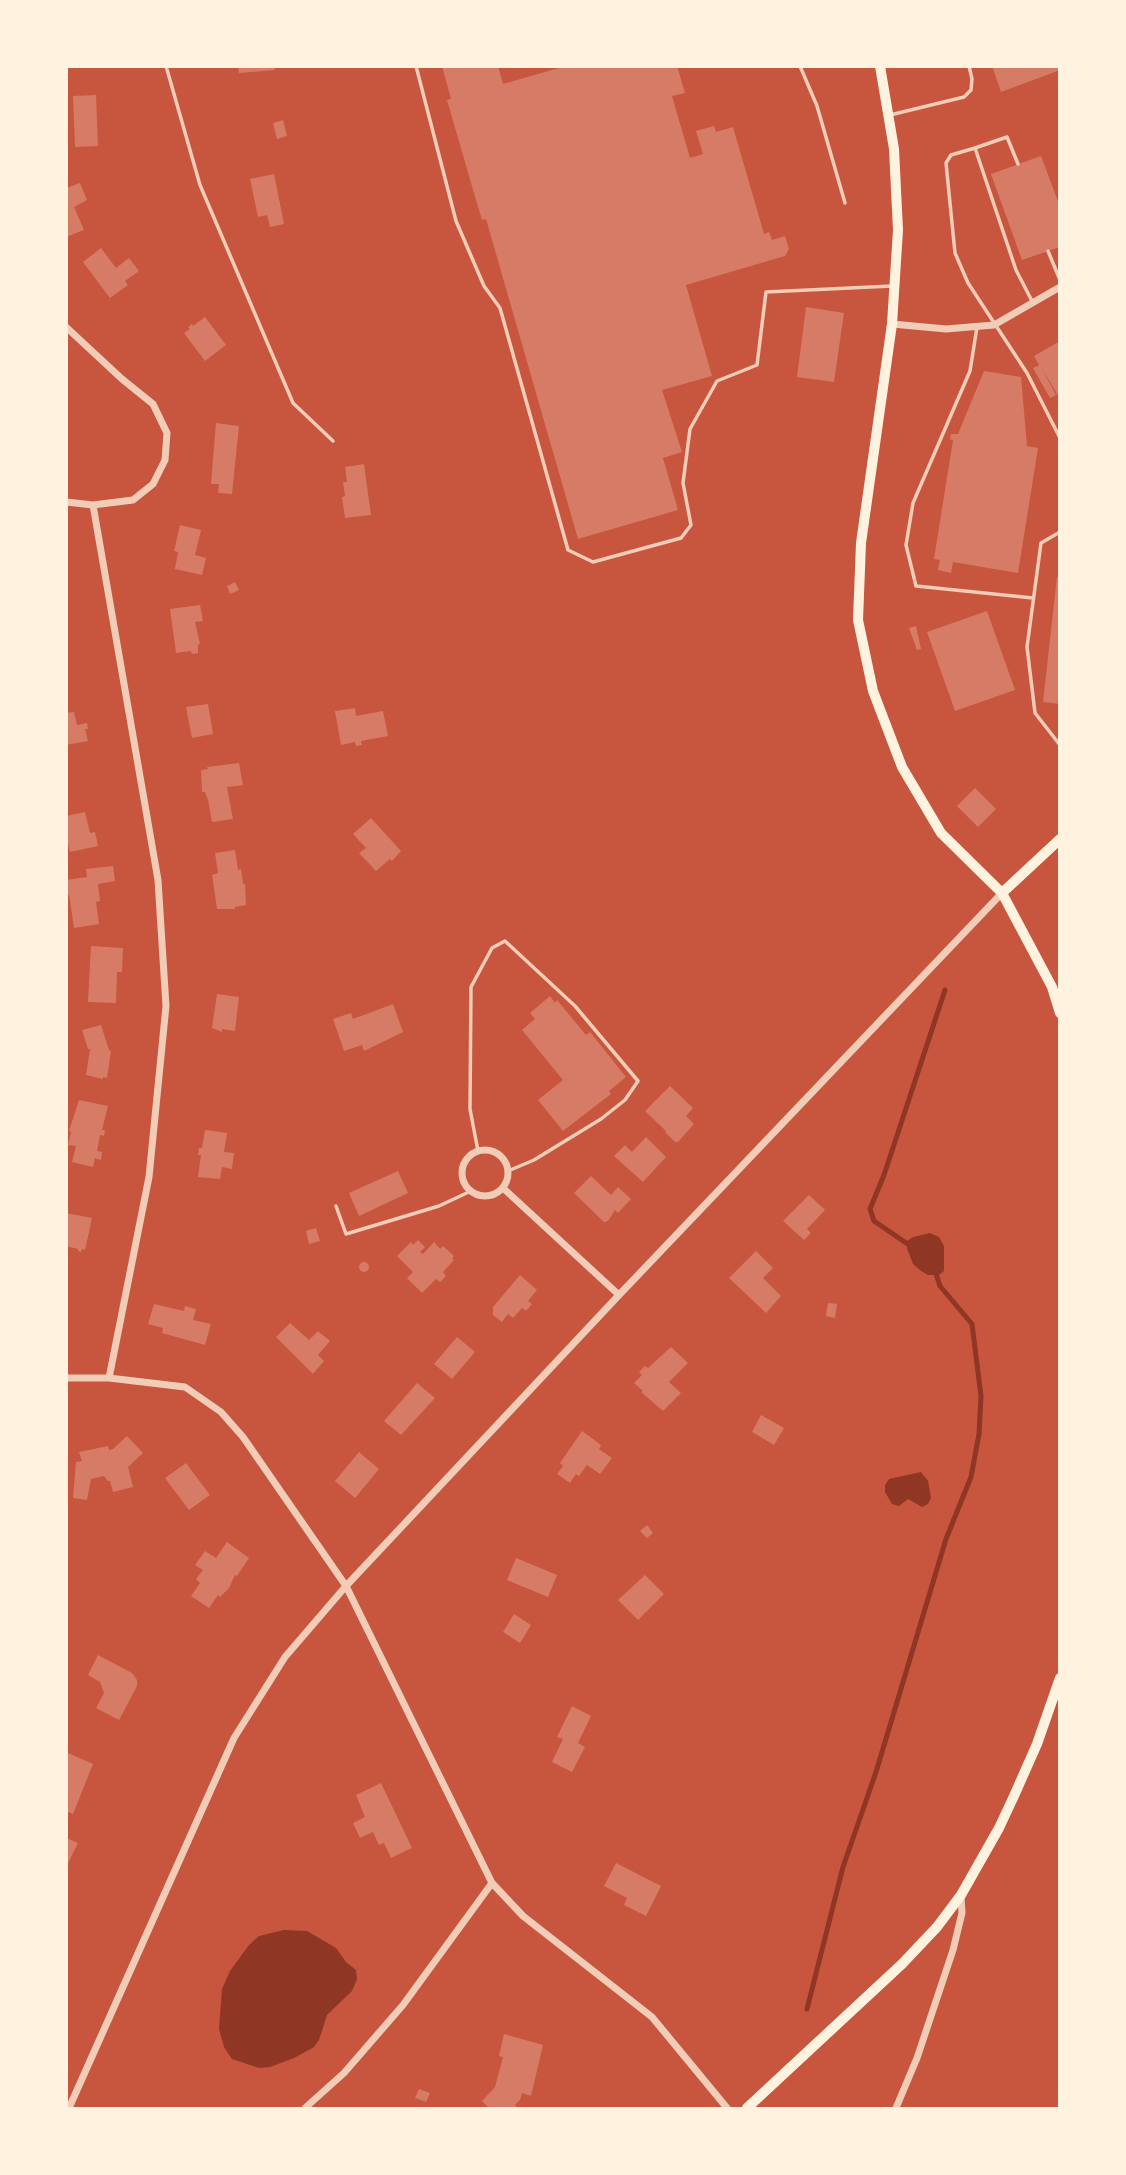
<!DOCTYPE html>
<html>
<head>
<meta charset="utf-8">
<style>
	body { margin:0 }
	#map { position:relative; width:1126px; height:2175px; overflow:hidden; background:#c8553d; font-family:"Exo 2",sans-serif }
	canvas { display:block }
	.frame { position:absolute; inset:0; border:68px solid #fff3e0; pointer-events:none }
</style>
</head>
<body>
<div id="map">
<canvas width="1126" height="2175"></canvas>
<div class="frame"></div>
</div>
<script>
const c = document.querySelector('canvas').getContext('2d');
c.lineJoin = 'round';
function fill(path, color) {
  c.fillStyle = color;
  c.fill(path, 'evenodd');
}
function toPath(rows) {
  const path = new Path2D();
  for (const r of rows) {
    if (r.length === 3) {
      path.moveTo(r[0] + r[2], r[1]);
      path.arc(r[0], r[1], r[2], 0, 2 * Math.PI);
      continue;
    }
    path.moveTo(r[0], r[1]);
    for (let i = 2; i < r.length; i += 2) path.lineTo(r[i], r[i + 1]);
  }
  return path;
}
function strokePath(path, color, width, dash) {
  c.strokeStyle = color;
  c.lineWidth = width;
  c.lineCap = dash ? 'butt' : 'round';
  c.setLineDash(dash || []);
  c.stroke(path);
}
const water = toPath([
	[930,1233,939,1237,944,1246,944,1271,939,1275,928,1275,921,1271,913,1264,907,1248,907,1241,913,1237],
	[921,1472,928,1481,931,1498,928,1504,922,1507,908,1499,899,1506,892,1504,885,1492,885,1485,889,1479],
	[284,1930,307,1931,336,1948,346,1962,356,1970,357,1979,352,1991,327,2015,319,2040,314,2047,294,2058,270,2067,259,2068,232,2059,224,2047,219,2029,222,1989,230,1971,249,1945,259,1936]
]);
const stream = toPath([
	[912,1247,874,1221,870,1209,884,1175,945,990],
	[807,2009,843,1867,876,1772,946,1539,971,1477,979,1434,981,1396,972,1324,940,1286,935,1271]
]);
const building = toPath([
	[238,66,274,66,275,70,239,73],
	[442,66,498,66,503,84,566,66,677,66,685,93,672,96,690,158,703,154,696,131,714,126,716,132,733,127,764,234,769,232,772,240,785,236,789,249,785,256,686,285,712,376,662,390,682,452,663,458,678,510,578,539,486,219,482,220,476,200,447,100,451,99],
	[992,66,1060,66,1060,70,1001,92],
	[96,95,98,146,75,147,73,96],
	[283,120,287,136,277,139,273,123],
	[1041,156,1060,207,1060,247,1022,260,991,174],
	[274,174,284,224,270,227,267,215,258,217,250,179],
	[80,183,87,200,74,207,84,230,66,237,66,188],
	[101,248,116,268,129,258,139,271,125,281,128,285,110,298,83,262],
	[806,307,844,313,834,382,797,377],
	[205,317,226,345,205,361,184,333,190,329,188,327,192,324,193,326],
	[1060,341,1060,399,1041,367,1056,395,1050,398,1033,368,1039,365,1034,356],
	[984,371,1021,377,1027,446,1038,448,1018,573,953,562,951,573,938,570,940,560,934,559,953,440,950,439,951,434,958,434],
	[216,423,239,426,232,494,218,493,219,484,211,484],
	[364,464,371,515,345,518,342,497,345,496,343,482,347,482,345,467],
	[180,525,201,530,195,555,206,558,202,575,175,569,178,552,174,551],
	[1057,577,1060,577,1060,704,1043,702],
	[235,582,239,590,230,594,227,586],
	[200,605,203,621,195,622,200,644,198,644,198,653,192,654,191,651,176,653,170,609],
	[987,611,1015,690,955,711,927,632],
	[916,626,921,649,917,650,909,628],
	[208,704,213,734,192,738,186,707],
	[355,708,356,716,383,711,388,736,361,741,362,745,356,746,355,742,341,745,335,711],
	[74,712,77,725,87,723,88,729,85,729,88,741,66,745,66,713],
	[239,763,243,785,227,787,233,819,212,822,208,800,205,792,202,792,201,770,208,769,207,767],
	[975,788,996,809,978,827,957,806],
	[85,812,90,833,95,832,98,846,70,852,66,834,66,816],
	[371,818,401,851,392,861,390,859,376,871,359,853,366,848,353,834],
	[235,850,238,870,241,869,243,884,245,884,246,905,235,907,235,909,217,909,212,875,218,873,215,853],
	[113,866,115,881,98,884,100,901,96,902,99,924,74,928,69,895,66,895,66,880,87,877,86,869],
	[91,946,123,948,122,972,117,972,116,1003,88,1002],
	[217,994,239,997,235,1031,222,1029,222,1032,212,1028],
	[550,996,555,1003,557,1000,586,1035,590,1032,626,1077,609,1091,611,1094,563,1131,538,1100,563,1080,522,1030,535,1019,530,1013],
	[393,1004,403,1032,364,1051,362,1045,344,1051,333,1019,351,1013,353,1019],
	[101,1025,109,1050,111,1051,107,1078,103,1077,103,1079,86,1075,90,1049,88,1049,82,1030],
	[670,1086,693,1108,686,1116,694,1124,678,1142,675,1142,665,1132,666,1131,645,1111],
	[79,1100,108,1106,102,1130,105,1130,104,1136,100,1135,97,1151,102,1152,101,1160,95,1158,93,1167,72,1162,76,1146,68,1145,71,1132,69,1131],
	[205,1130,227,1133,224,1152,234,1153,232,1169,222,1167,220,1179,198,1177,201,1155,198,1155,199,1148,202,1148],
	[646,1137,666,1157,643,1182,614,1156,625,1145,632,1152],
	[398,1171,408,1193,359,1216,349,1193],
	[591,1176,611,1195,618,1187,631,1199,618,1213,615,1210,608,1221,604,1222,574,1193],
	[809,1195,825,1210,807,1229,811,1233,804,1240,783,1221],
	[66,1213,92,1218,85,1250,82,1249,81,1252,78,1251,78,1249,66,1246],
	[316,1228,320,1241,309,1244,306,1231],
	[418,1240,425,1247,420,1252,423,1254,434,1242,440,1249,443,1246,454,1256,452,1259,454,1260,443,1272,446,1276,440,1282,436,1279,422,1293,407,1278,413,1272,397,1256,411,1242,413,1245],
	[756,1251,773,1268,763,1278,781,1296,766,1313,729,1278],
	[364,1267,5],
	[520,1275,537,1290,528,1301,532,1304,526,1311,522,1308,513,1318,508,1314,502,1322,493,1315,493,1307],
	[828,1303,837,1304,835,1318,826,1316],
	[154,1304,184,1311,185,1306,196,1309,193,1320,211,1324,205,1345,162,1333,163,1328,148,1324],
	[290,1323,309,1340,318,1331,330,1341,318,1355,324,1361,313,1374,276,1337],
	[457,1337,475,1352,452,1379,434,1364],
	[671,1347,688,1363,669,1382,681,1393,663,1411,641,1392,643,1391,634,1383,642,1375,639,1372,645,1366,648,1368],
	[417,1383,435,1398,401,1435,384,1421],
	[761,1415,784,1428,774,1445,752,1432],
	[582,1431,601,1445,599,1449,612,1458,600,1474,587,1465,579,1476,576,1474,570,1483,557,1474,563,1466,560,1463],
	[127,1436,143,1453,128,1467,133,1487,113,1492,110,1481,108,1481,104,1476,91,1479,87,1500,73,1498,76,1462,82,1461,79,1452,108,1446,109,1450,113,1449],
	[359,1452,379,1469,355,1498,335,1481],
	[186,1463,210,1495,189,1510,165,1478],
	[647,1525,653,1533,647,1538,640,1531],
	[227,1542,249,1558,237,1576,235,1575,229,1588,220,1597,218,1595,209,1608,191,1596,200,1583,196,1579,203,1570,195,1565,205,1551,216,1558],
	[516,1558,557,1575,548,1597,507,1580],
	[645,1575,664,1594,638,1620,618,1600],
	[514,1614,531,1625,520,1643,503,1632],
	[98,1655,132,1673,137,1680,137,1686,119,1720,96,1708,104,1693,100,1682,88,1675],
	[572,1706,591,1716,578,1743,585,1747,572,1772,552,1762,563,1739,557,1737],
	[68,1753,93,1764,73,1814,66,1811],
	[381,1783,412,1848,391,1858,384,1843,379,1845,373,1832,360,1838,353,1823,365,1817,356,1795],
	[66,1838,78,1843,66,1867],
	[616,1863,661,1886,646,1916,624,1905,627,1898,604,1886],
	[504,2034,543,2045,531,2096,522,2093,520,2100,515,2105,518,2108,489,2108,482,2101,495,2087,503,2057,499,2056],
	[419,2089,430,2093,426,2102,415,2098]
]);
const service = toPath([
	[166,66,200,185,293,403,333,441],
	[416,66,456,221,484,286,500,308,568,550,593,562,681,538,691,525,683,483,690,429,717,381,757,365,766,292,892,286],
	[800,66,817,106,845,203],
	[890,115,964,97,971,90,972,79,969,66],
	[975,148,1007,137,1018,164],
	[1048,251,1060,280],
	[1032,301,1016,270,975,148,951,155,946,163,955,253,968,283,1027,373,1060,438],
	[977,327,970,371,913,503,906,545,916,586,1033,598],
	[1060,532,1041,543,1027,647,1035,713,1060,745],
	[478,1151,470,1109,471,987,492,948,505,941,575,1006,638,1081,625,1100,601,1119,534,1160,508,1171],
	[336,1206,346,1234,439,1206,471,1191]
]);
const minor = toPath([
	[892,324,946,329,994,325,1060,287],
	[66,327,122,379,153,404,167,433,165,460,153,484,133,500,93,505,66,502],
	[93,505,158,880,166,1006,149,1177,109,1378],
	[485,1173,23],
	[503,1188,619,1295],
	[66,1378,109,1378,185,1387,221,1412,243,1437,346,1586,492,1883,523,1916,652,2017,727,2108],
	[69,2108,234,1738,285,1657,346,1586,619,1295,1002,893],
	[305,2108,344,2073,403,2005,492,1883],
	[896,2108,917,2058,953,1950,962,1913,961,1896]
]);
const secondary = toPath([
	[880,66,894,149,898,230,892,324,861,543,858,620,873,691,902,767,941,833,1002,893,1052,987,1060,1013],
	[1002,893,1060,839],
	[747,2108,902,1964,937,1927,961,1895,999,1828,1014,1796,1037,1744,1060,1678]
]);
fill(water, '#8f3625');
strokePath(stream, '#8f3625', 5);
fill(building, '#d67c66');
strokePath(service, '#f1ccb7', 3.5);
strokePath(minor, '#f1ccb7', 7);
strokePath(secondary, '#fff3e0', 10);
</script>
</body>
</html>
